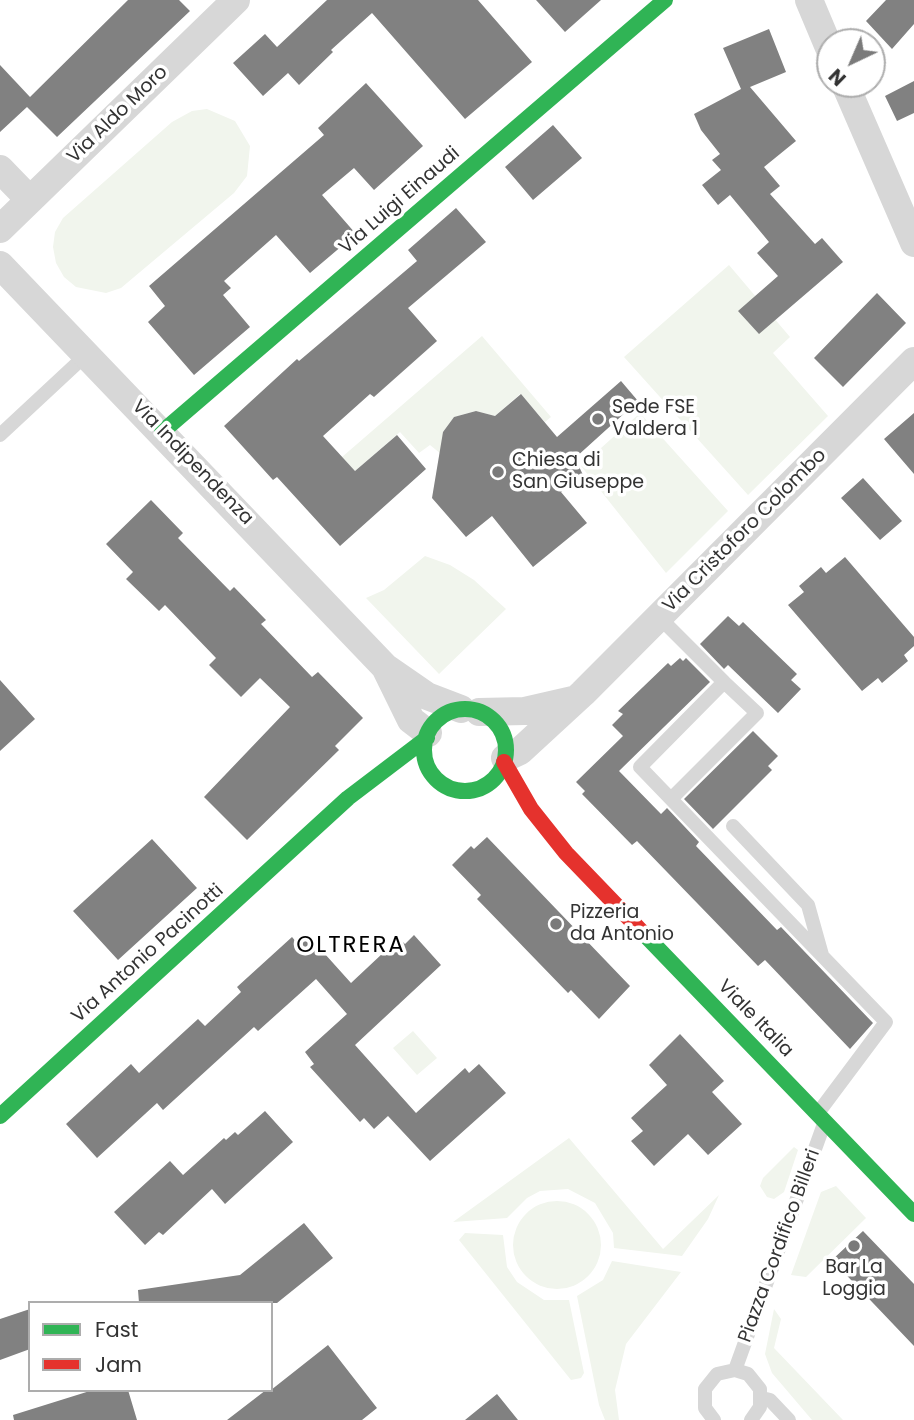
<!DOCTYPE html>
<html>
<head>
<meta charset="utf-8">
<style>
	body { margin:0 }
	#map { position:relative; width:914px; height:1420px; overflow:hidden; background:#fff; font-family:Poppins,sans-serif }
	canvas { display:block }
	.legend { position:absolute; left:28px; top:1301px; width:245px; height:91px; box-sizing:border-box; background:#fff; border:2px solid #adadad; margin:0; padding:9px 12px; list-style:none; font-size:21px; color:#333 }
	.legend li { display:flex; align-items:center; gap:14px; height:35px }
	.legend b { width:35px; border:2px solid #adadad }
	.north { position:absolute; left:816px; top:28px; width:70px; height:70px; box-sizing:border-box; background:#fff; border:2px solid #adadad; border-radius:50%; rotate:224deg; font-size:19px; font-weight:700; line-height:28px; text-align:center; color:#333 }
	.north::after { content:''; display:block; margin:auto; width:24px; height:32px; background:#7a7a7a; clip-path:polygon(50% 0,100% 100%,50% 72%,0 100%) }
</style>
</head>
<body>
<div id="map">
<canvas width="914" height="1420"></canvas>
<ul class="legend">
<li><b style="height:9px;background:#30b455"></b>Fast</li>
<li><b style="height:9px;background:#e5322d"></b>Jam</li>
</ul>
<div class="north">N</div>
</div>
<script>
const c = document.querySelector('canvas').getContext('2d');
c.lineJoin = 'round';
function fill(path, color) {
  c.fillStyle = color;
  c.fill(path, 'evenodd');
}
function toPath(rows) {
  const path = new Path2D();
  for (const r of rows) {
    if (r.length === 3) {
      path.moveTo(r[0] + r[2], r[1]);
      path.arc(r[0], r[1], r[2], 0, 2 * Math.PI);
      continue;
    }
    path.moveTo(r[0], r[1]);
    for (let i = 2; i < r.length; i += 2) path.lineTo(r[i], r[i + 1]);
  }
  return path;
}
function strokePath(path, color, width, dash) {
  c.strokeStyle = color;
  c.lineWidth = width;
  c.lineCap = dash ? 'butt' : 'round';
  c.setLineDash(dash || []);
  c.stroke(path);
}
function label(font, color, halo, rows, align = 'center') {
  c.font = font + ' Poppins,sans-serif';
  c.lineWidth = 7;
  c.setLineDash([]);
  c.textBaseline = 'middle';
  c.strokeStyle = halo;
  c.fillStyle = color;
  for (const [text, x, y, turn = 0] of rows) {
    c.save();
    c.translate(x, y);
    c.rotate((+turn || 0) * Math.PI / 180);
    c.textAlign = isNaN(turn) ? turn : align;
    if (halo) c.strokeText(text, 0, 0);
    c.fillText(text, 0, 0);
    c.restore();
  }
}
const green = toPath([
	[207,109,235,121,250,146,247,176,234,193,121,288,106,293,76,287,64,277,56,263,53,247,55,232,63,218,172,122,192,111],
	[729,265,790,337,773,353,828,416,748,495,624,357],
	[482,336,551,417,545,422,520,394,495,416,476,411,454,417,443,432,446,458,430,445,419,453,400,432,355,471,342,457],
	[640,413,728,511,666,573,581,466],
	[425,556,450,565,474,580,506,609,439,674,366,598,384,590],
	[413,1031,437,1058,417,1075,393,1048],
	[569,1138,663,1249,719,1195,708,1219,682,1256,614,1248,613,1233,595,1203,568,1189,540,1191,527,1198,507,1218,453,1222],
	[794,1147,798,1150,784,1192,774,1199,767,1197,760,1186,763,1178],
	[836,1186,866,1218,806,1277,791,1275,821,1192],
	[557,1245,44],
	[465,1233,503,1235,507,1267,517,1282,544,1300,569,1300,584,1373,581,1378,571,1380,459,1240],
	[612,1261,681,1272,626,1344,615,1390,619,1420,605,1420,599,1405,577,1296,603,1280],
	[774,1309,781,1319,774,1348,843,1420,812,1420,772,1373,765,1354]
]);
const building = toPath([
	[128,0,179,0,190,11,57,137,27,107,0,132,0,65,30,97],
	[327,0,478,0,532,62,465,119,372,13,331,50,333,52,299,85,288,73,263,96,233,63,265,34,277,47],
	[536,0,601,0,565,32],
	[886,0,914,0,914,24,892,49,866,21],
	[769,29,786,72,750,87,796,141,764,167,780,186,770,194,815,244,822,238,843,262,759,334,738,311,778,276,757,253,769,242,730,195,718,205,702,185,721,170,712,160,720,154,701,130,694,114,741,89,723,48],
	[914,81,914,113,897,121,885,96],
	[366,83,423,146,374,190,354,168,322,195,356,234,310,273,276,235,224,281,231,288,223,295,250,327,194,375,148,322,165,306,149,286,324,135,318,128],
	[553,125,582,158,533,200,505,167],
	[456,208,486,242,408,308,437,341,374,397,370,394,323,436,355,471,397,435,426,469,340,546,277,477,273,480,224,426,297,359,299,361,417,261,408,250],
	[877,293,906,323,843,387,814,358],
	[621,381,638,401,575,458,583,475,561,492,587,523,533,567,492,516,466,537,432,498,443,432,454,417,476,411,495,416,521,394,557,437],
	[914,413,914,474,884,439],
	[863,478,902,521,880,540,841,498],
	[151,500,183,533,178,538,230,591,234,587,266,620,261,624,312,677,318,672,363,718,335,746,339,750,247,840,204,797,290,707,260,678,241,697,209,665,216,658,165,605,159,611,126,579,133,572,106,544],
	[845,557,914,637,914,646,904,655,908,661,882,683,878,678,862,691,788,605,804,592,799,586,821,567,826,573],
	[728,616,739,626,743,622,797,674,791,680,801,689,778,713,728,665,724,669,700,644],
	[680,658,683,661,686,658,710,682,619,771,661,814,667,808,699,842,696,846,777,930,781,927,873,1023,850,1049,765,960,758,966,637,841,632,845,582,794,585,791,576,782,623,736,612,725,623,714,618,711,668,663,671,666],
	[0,680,35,719,0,751],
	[753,731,778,756,768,766,772,770,713,829,684,799],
	[487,837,630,986,599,1019,571,990,568,993,477,899,481,895,452,865,471,846,474,849],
	[152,839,197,888,118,960,73,911],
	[307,934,351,983,399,938,405,944,414,935,441,965,355,1045,416,1113,465,1068,469,1073,479,1064,506,1093,430,1161,388,1116,374,1129,364,1118,360,1122,310,1067,314,1064,305,1052,347,1014,316,979,258,1031,254,1027,163,1110,157,1103,97,1158,66,1124,131,1064,139,1073,198,1019,205,1026,241,992,237,987,292,937,297,943],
	[680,1034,724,1081,712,1092,742,1124,708,1155,688,1134,654,1166,631,1141,643,1131,631,1118,667,1085,649,1065],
	[265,1111,293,1142,225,1204,212,1189,163,1235,159,1232,145,1245,114,1212,170,1161,183,1175,224,1138,226,1140,235,1132,238,1135],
	[304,1223,333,1258,277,1303,139,1303,138,1290,240,1275],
	[863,1231,914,1284,914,1346,832,1260],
	[30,1309,30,1349,0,1360,0,1319],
	[328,1345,377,1408,362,1420,227,1420,266,1390,271,1390],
	[93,1390,128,1390,137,1420,14,1420,13,1415],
	[497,1394,518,1420,465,1420]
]);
const lane = toPath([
	[0,435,87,354],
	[659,617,724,682,640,767,886,1022,818,1113],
	[671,799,757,713,724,682],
	[733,826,808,905,822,955],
	[735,1370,824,1124],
	[762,1398,770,1400,789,1420],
	[714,1420,705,1408,705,1389,717,1374,735,1370,748,1374,760,1389,760,1407,751,1420]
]);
const street = toPath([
	[809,0,830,50],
	[845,84,914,243],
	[0,169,30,200],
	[0,229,236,0],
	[0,265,385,667,427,696,461,709],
	[385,667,411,720,428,733],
	[479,712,525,711,573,700],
	[505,758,520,751,583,693,914,361]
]);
const fast = toPath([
	[162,432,665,0],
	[465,750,41],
	[644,934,914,1214],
	[0,1116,348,798,427,738]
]);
const jam = toPath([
	[504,762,531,809,566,853,644,934]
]);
const markers = [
	[598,419,7,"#7a7a7a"],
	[498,472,7,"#7a7a7a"],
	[556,924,7,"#7a7a7a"],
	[854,1246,7,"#7a7a7a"]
];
const streetNames = [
	["Via Aldo Moro",118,115,-44],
	["Via Luigi Einaudi",400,201,-41],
	["Via Indipendenza",192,463,46],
	["Via Cristoforo Colombo",745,531,-45],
	["Via Antonio Pacinotti",148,954,-42],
	["Viale Italia",755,1019,46],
	["Piazza Cordifico Billeri",780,1246,-70]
];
const poiNames = [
	["Sede FSE",612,408],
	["Valdera 1",612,430],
	["Chiesa di",512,461],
	["San Giuseppe",512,483],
	["Pizzeria",570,913],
	["da Antonio",570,935],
	["Bar La",854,1268,"center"],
	["Loggia",854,1290,"center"]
];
const quarterNames = [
	["OLTRERA",351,946]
];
fill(green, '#f1f5ed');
fill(building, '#818181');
strokePath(lane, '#d7d7d7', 14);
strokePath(street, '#d7d7d7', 28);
strokePath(fast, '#30b455', 16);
strokePath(jam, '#e5322d', 16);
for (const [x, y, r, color] of markers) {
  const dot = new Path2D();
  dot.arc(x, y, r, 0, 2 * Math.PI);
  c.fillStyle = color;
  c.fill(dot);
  strokePath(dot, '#fff', 2.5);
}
label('19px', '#333', '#fff', streetNames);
label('19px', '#333', '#fff', poiNames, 'left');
c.letterSpacing = '2px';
label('23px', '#000', '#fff', quarterNames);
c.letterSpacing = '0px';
</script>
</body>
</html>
